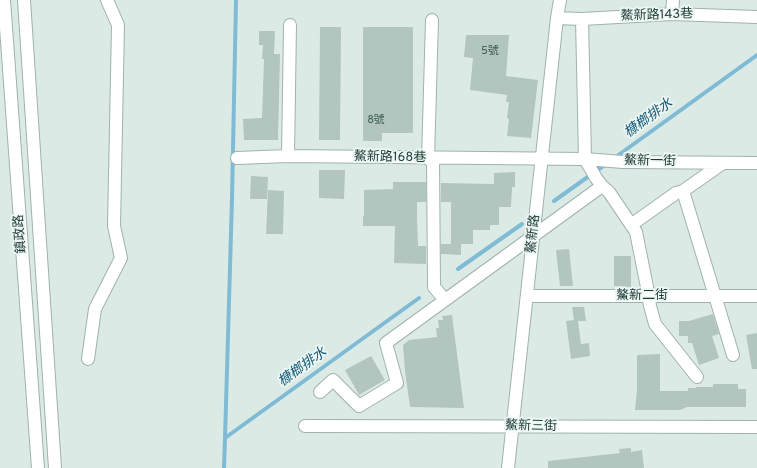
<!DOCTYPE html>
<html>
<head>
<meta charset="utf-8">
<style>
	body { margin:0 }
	canvas { display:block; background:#dceae6 }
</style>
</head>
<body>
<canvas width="757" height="468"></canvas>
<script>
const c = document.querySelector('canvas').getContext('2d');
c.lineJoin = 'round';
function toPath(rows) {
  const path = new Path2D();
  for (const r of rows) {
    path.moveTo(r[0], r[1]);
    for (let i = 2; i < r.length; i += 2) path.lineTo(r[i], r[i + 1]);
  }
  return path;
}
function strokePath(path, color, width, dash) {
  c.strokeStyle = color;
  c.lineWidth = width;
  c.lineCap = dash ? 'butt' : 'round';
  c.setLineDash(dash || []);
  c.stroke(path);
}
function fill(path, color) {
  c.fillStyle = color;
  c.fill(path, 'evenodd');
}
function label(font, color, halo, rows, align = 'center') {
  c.font = font + ' Overpass,"Noto Sans TC",sans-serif';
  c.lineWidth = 3.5;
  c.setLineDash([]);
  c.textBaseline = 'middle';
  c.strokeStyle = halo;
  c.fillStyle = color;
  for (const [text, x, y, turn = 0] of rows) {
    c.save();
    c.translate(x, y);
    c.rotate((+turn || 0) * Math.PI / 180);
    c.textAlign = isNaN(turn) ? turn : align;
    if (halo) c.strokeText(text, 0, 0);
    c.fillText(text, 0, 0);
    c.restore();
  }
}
const stream = toPath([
	[613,159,757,55],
	[554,201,606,164],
	[458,269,522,224],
	[225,438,232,199,236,0],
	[224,468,225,438,419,298]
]);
const building = toPath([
	[320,27,341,27,340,140,319,140],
	[363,27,413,27,413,133,382,133,382,141,363,141],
	[259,31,275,31,274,54,280,54,278,140,244,140,243,119,262,118,264,59,262,59,263,45,259,45],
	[466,35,509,35,506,76,538,80,531,138,507,136,509,119,507,118,509,102,506,102,507,95,470,90,473,58,464,57],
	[319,170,345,170,344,199,319,198],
	[515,172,515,187,512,187,511,207,499,207,499,225,490,225,490,230,473,230,473,244,461,244,461,255,441,254,441,244,451,244,451,202,441,202,441,183,494,184,494,173],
	[251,176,268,177,267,199,250,199],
	[393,182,426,182,426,202,417,202,417,216,418,246,426,246,426,264,394,263,395,226,363,226,363,216,364,216,364,190,393,189],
	[268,190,284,191,283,234,266,234],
	[569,249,573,286,560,286,556,250],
	[614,256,631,256,631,287,614,286],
	[572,307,584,307,586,321,578,321,581,344,589,343,590,356,571,359,566,321,574,320],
	[713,314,719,334,712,336,719,358,699,365,692,343,688,343,688,336,679,336,679,321,689,321],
	[452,315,464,408,410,407,405,371,403,345,409,340,437,337,436,328,439,328,438,320,443,320,442,316],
	[757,333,757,369,752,369,746,335],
	[660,354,660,391,688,391,688,388,696,388,696,387,713,387,713,384,738,384,738,389,746,389,746,407,687,407,680,410,635,410,637,390,637,355],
	[371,356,385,380,359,395,345,370],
	[631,448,631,452,642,450,644,468,548,468,548,461,620,453,619,449]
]);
const minor = toPath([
	[4,0,38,468],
	[24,0,55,468],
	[672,14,673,0],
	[557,18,582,19,672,14,757,17],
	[582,19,585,159,596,178,602,186,609,192,636,232,647,287,650,306,655,324,697,377],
	[288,156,290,25],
	[237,158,288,156,585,159,623,162,757,163],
	[433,158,434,287,445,300],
	[428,159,432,20],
	[683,191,733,355],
	[631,225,676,193,683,191,723,163],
	[527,296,757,296],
	[88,359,95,309,121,258,114,226,118,25,107,0],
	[320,392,333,380,359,406,397,383,386,343,602,186],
	[305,426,757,427],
	[508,468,557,18,560,0]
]);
const numberNames = [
	["5號",490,52],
	["8號",376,121]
];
const streetNames = [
	["鰲新路143巷",657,16,-2],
	["鰲新路168巷",390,158,1],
	["鰲新一街",650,162,1],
	["鎮政路",21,234,-94],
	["鰲新路",534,234,-84],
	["鰲新二街",642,296],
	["鰲新三街",531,427,1]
];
const waterNames = [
	["槺榔排水",649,119,-36],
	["槺榔排水",303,368,-36]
];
strokePath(stream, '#7fbbd4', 4);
fill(building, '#b2c5bf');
strokePath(minor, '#9fb2ae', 14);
strokePath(minor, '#fff', 12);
label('11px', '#425d58', null, numberNames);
label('13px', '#1d3a36', '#edf7f3', streetNames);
label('italic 14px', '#145a79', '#edf7f3', waterNames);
</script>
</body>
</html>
